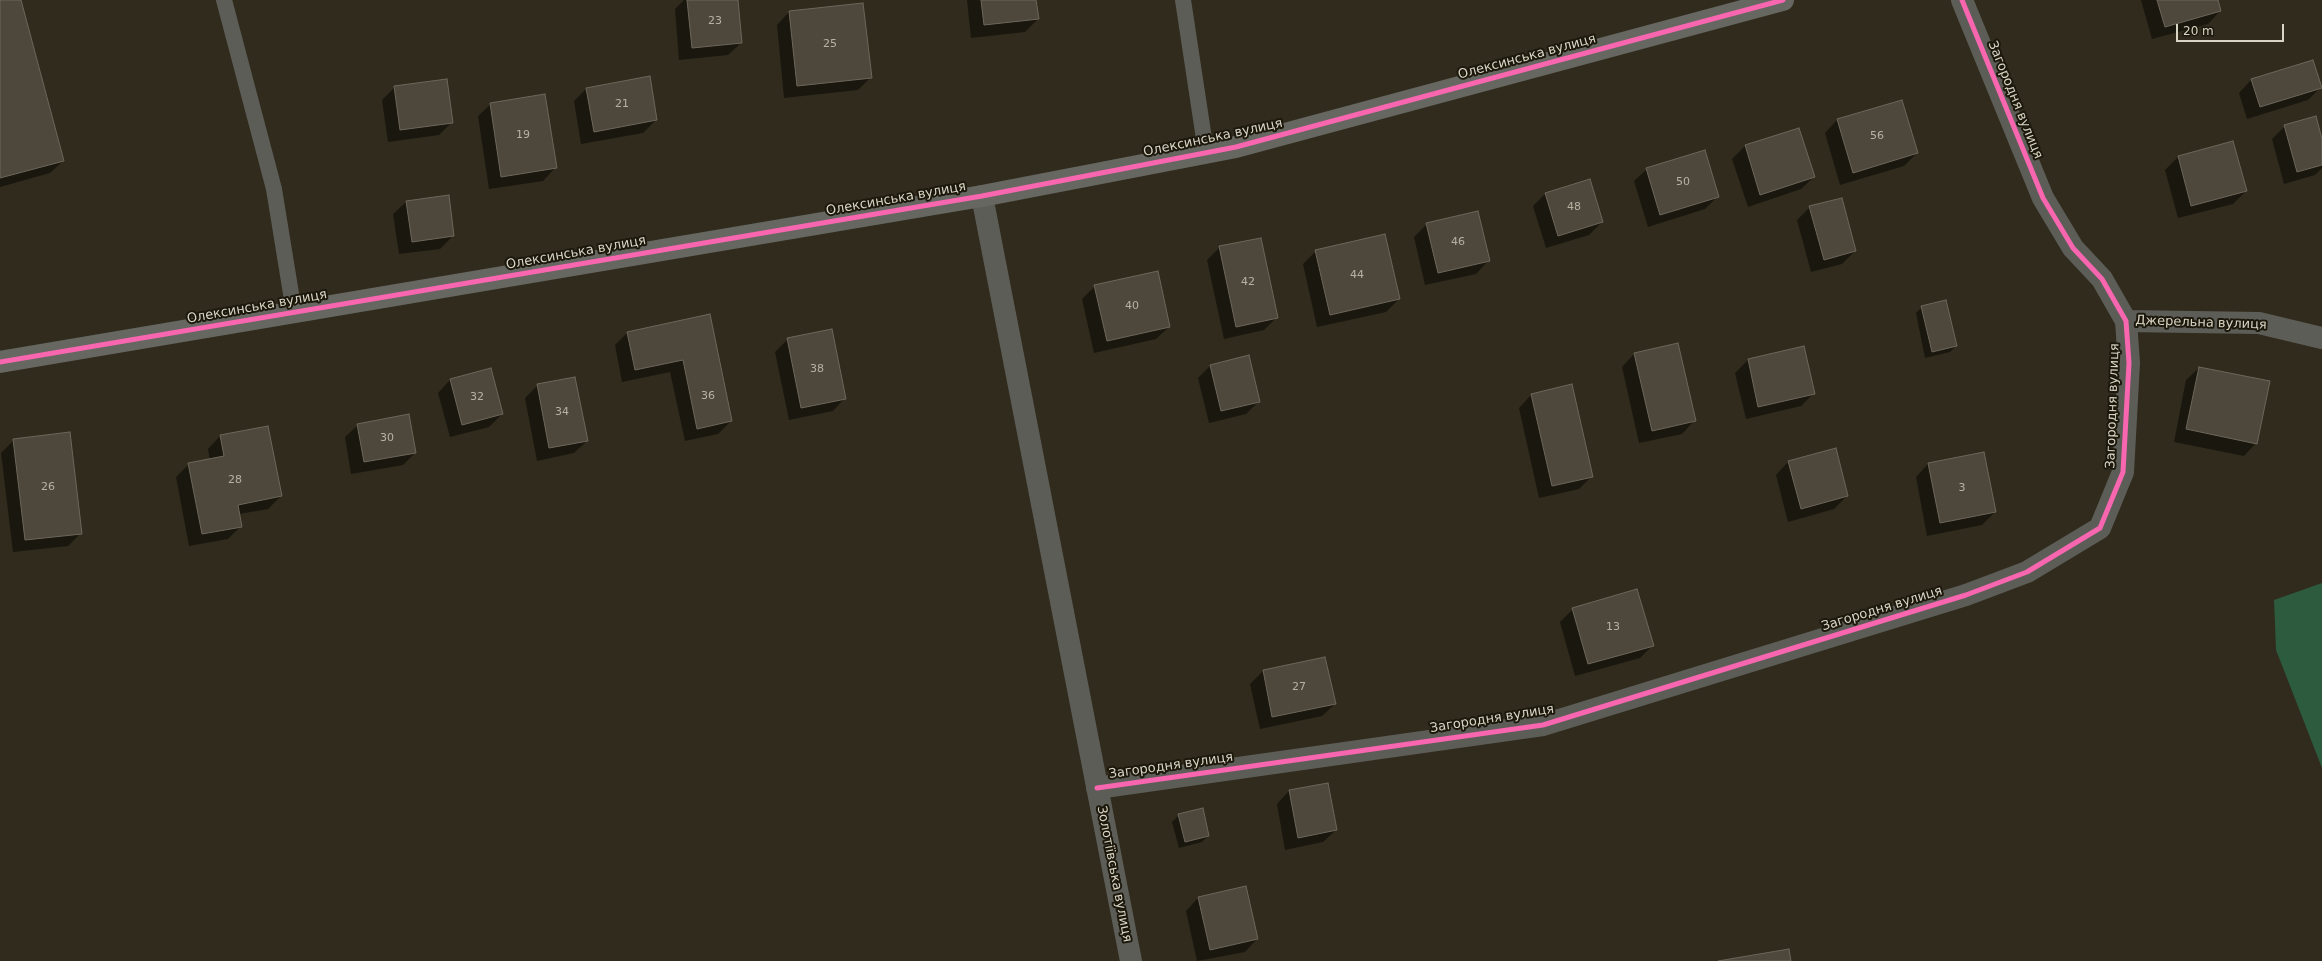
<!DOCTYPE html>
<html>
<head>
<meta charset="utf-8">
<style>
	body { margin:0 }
	#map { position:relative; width:2322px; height:961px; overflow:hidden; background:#302b1c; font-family:"DejaVu Sans",sans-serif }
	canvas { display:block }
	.scale { position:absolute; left:2176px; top:24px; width:108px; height:18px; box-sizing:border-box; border:2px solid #d9d5c4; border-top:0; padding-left:5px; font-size:12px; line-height:14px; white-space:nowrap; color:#d9d5c4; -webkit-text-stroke:3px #1c180c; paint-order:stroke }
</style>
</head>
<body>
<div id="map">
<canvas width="2322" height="961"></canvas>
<div class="scale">20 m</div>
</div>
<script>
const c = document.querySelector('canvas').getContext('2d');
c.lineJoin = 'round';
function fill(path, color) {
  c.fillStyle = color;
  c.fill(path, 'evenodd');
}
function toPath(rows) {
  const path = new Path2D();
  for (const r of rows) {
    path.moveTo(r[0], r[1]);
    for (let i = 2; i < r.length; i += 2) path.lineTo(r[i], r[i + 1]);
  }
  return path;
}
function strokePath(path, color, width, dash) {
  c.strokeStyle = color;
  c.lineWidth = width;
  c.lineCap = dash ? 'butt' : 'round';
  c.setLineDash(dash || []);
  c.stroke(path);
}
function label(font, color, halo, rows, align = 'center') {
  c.font = font + ' "DejaVu Sans",sans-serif';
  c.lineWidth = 4;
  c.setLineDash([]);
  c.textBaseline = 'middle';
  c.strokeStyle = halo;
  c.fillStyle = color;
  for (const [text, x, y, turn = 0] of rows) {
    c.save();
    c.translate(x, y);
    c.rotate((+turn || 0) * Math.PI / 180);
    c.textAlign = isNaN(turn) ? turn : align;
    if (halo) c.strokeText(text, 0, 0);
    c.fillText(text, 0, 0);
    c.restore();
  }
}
const water = toPath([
	[2322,583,2322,768,2276,650,2274,600]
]);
const shadow = toPath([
	[0,0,20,0,63,161,50,173,0,187],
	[684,0,737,0,741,43,728,55,679,60,675,9],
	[967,0,1035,0,1038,19,1025,32,971,38],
	[2141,0,2217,0,2220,11,2208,24,2152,39],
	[789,12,870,78,858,90,784,98,777,25],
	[2312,61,2321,87,2308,100,2247,119,2239,93,2251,80],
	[395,87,452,122,439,135,388,142,382,100],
	[587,88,656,120,643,133,581,144,574,101],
	[491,104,555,168,543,181,489,189,478,116],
	[1837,120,1917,153,1904,166,1840,185,1825,133],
	[2285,126,2322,142,2322,168,2315,175,2284,184,2272,139],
	[1798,129,1814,177,1801,189,1748,207,1732,159,1745,146],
	[2233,142,2246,191,2233,204,2178,218,2165,170,2178,157],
	[1647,169,1718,196,1705,209,1648,227,1634,181],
	[1546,193,1602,222,1589,235,1546,248,1533,206],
	[448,196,453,236,440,249,399,254,393,214,406,202],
	[1810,207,1855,251,1842,264,1811,272,1797,220],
	[1427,224,1488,261,1476,274,1425,285,1414,237],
	[1220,247,1276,318,1264,330,1224,339,1207,260],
	[1316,251,1399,299,1386,312,1317,327,1303,264],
	[1095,286,1169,327,1156,339,1094,353,1082,299],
	[1922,307,1956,346,1950,352,1925,358,1916,313],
	[709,315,731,421,718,434,685,441,670,372,622,382,615,345,628,332],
	[788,339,845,398,833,411,789,420,775,352],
	[1803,348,1814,393,1801,406,1746,419,1735,373,1748,360],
	[1634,354,1694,421,1682,434,1639,443,1622,367],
	[1210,366,1259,401,1246,414,1209,423,1198,378],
	[2199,368,2256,443,2244,456,2174,442,2186,380],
	[450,380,502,414,489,427,450,437,438,393],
	[538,385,587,441,574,453,537,461,525,398],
	[1531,395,1592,476,1579,489,1539,498,1519,408],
	[358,425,415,453,403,465,351,474,345,437],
	[220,436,281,496,268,509,239,514,241,526,228,539,189,546,176,477,189,464,210,460,208,449],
	[14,440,81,533,68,546,13,552,1,453],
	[1835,450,1847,496,1834,509,1788,522,1776,475,1788,462],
	[1928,464,1995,512,1982,525,1927,536,1916,477],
	[1573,609,1653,645,1640,658,1575,676,1560,622],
	[1325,658,1335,704,1322,716,1260,729,1250,684,1263,671],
	[1289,791,1336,830,1323,842,1285,850,1277,804],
	[1179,815,1208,836,1202,842,1179,848,1172,822],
	[1198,898,1257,939,1245,952,1197,961,1186,911]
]);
const building = toPath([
	[0,0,21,0,64,161,0,178,0,0],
	[687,0,738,0,742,43,692,48,687,0],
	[981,0,1036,0,1039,19,984,25,981,0],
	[2157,0,2218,0,2221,11,2165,27,2157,0],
	[863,3,872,78,797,86,789,11,863,3],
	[2313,60,2322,88,2260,107,2251,79,2313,60],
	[650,76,657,120,594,132,586,88,650,76],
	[447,79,453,123,400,130,394,86,447,79],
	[545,94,557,168,501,177,490,103,545,94],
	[1902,100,1918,153,1853,173,1837,119,1902,100],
	[2316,116,2322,139,2322,165,2297,172,2284,125,2316,116],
	[1799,128,1815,177,1760,195,1745,145,1799,128],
	[2233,141,2247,191,2191,206,2178,156,2233,141],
	[1705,150,1719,197,1660,215,1646,168,1705,150],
	[1590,179,1603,222,1558,236,1545,193,1590,179],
	[449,195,454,236,412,242,406,201,449,195],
	[1842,198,1856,251,1824,260,1809,206,1842,198],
	[1478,211,1490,261,1438,273,1426,223,1478,211],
	[1385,234,1400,299,1330,315,1315,250,1385,234],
	[1261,238,1278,318,1236,327,1219,246,1261,238],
	[1158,271,1170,327,1107,341,1094,285,1158,271],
	[1946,300,1957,346,1932,352,1921,306,1946,300],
	[710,314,732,421,697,429,683,360,635,370,627,332,710,314],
	[832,329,846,399,801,408,787,338,832,329],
	[1678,343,1696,421,1652,431,1634,353,1678,343],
	[1804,346,1815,394,1758,407,1748,359,1804,346],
	[1249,355,1260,402,1221,411,1210,365,1249,355],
	[2199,367,2270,381,2257,444,2186,429,2199,367],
	[491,368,503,414,462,425,450,379,491,368],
	[575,377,588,441,549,448,537,384,575,377],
	[1572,384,1593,477,1552,486,1531,394,1572,384],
	[409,414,416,453,364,462,357,424,409,414],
	[268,426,282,496,238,505,242,527,202,534,188,463,224,456,220,435,268,426],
	[70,432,82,534,25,540,13,439,70,432],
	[1836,448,1848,496,1801,509,1788,461,1836,448],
	[1984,452,1996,512,1940,523,1928,463,1984,452],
	[1637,589,1654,646,1588,664,1572,608,1637,589],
	[1325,657,1336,704,1272,717,1263,670,1325,657],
	[1328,783,1337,830,1298,838,1289,790,1328,783],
	[1203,808,1209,836,1185,842,1178,814,1203,808],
	[1246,886,1258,939,1210,950,1198,897,1246,886],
	[1789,949,1791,961,1718,961,1789,949]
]);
const lane = toPath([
	[224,0,274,189,294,312],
	[1183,0,1206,152]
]);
const street = toPath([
	[982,196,1131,961],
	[2126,321,2259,323,2322,338],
	[1097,788,1543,725,1966,595,2027,572,2100,528,2123,472,2129,363,2126,321,2102,279,2073,248,2043,198,1962,0]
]);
const secondary = toPath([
	[0,362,982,196,1236,147,1783,0]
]);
const cycleway = toPath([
	[0,362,982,196,1236,147,1783,0],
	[1097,788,1543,725,1966,595,2027,572,2100,528,2123,472,2129,363,2126,321,2102,279,2073,248,2043,198,1962,0]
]);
const numberNames = [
	["23",715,21],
	["25",830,44],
	["21",622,104],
	["19",523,135],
	["56",1877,136],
	["50",1683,182],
	["48",1574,207],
	["46",1458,242],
	["44",1357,275],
	["42",1248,282],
	["40",1132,306],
	["38",817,369],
	["36",708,396],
	["32",477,397],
	["34",562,412],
	["30",387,438],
	["28",235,480],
	["26",48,487],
	["3",1962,488],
	["13",1613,627],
	["27",1299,687]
];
const streetNames = [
	["Олексинська вулиця",1527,57,-15],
	["Загородня вулиця",2015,100,68],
	["Олексинська вулиця",1213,138,-12],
	["Олексинська вулиця",896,199,-10],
	["Олексинська вулиця",576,253,-10],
	["Олексинська вулиця",257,307,-10],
	["Джерельна вулиця",2201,323,2],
	["Загородня вулиця",2113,406,-88],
	["Загородня вулиця",1882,609,-17],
	["Загородня вулиця",1492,719,-9],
	["Загородня вулиця",1171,766,-8],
	["Золотіївська вулиця",1114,874,79]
];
fill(water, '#2d5b3d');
fill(shadow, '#0007');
fill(building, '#4e483c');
strokePath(building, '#6d665b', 1);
strokePath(lane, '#5d5d58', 16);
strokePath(street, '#5d5d58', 22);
strokePath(secondary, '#666761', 22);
strokePath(cycleway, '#f766af', 5);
label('11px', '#b6b2a2', null, numberNames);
label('13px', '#d9d5c4', '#1c180c', streetNames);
</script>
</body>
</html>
